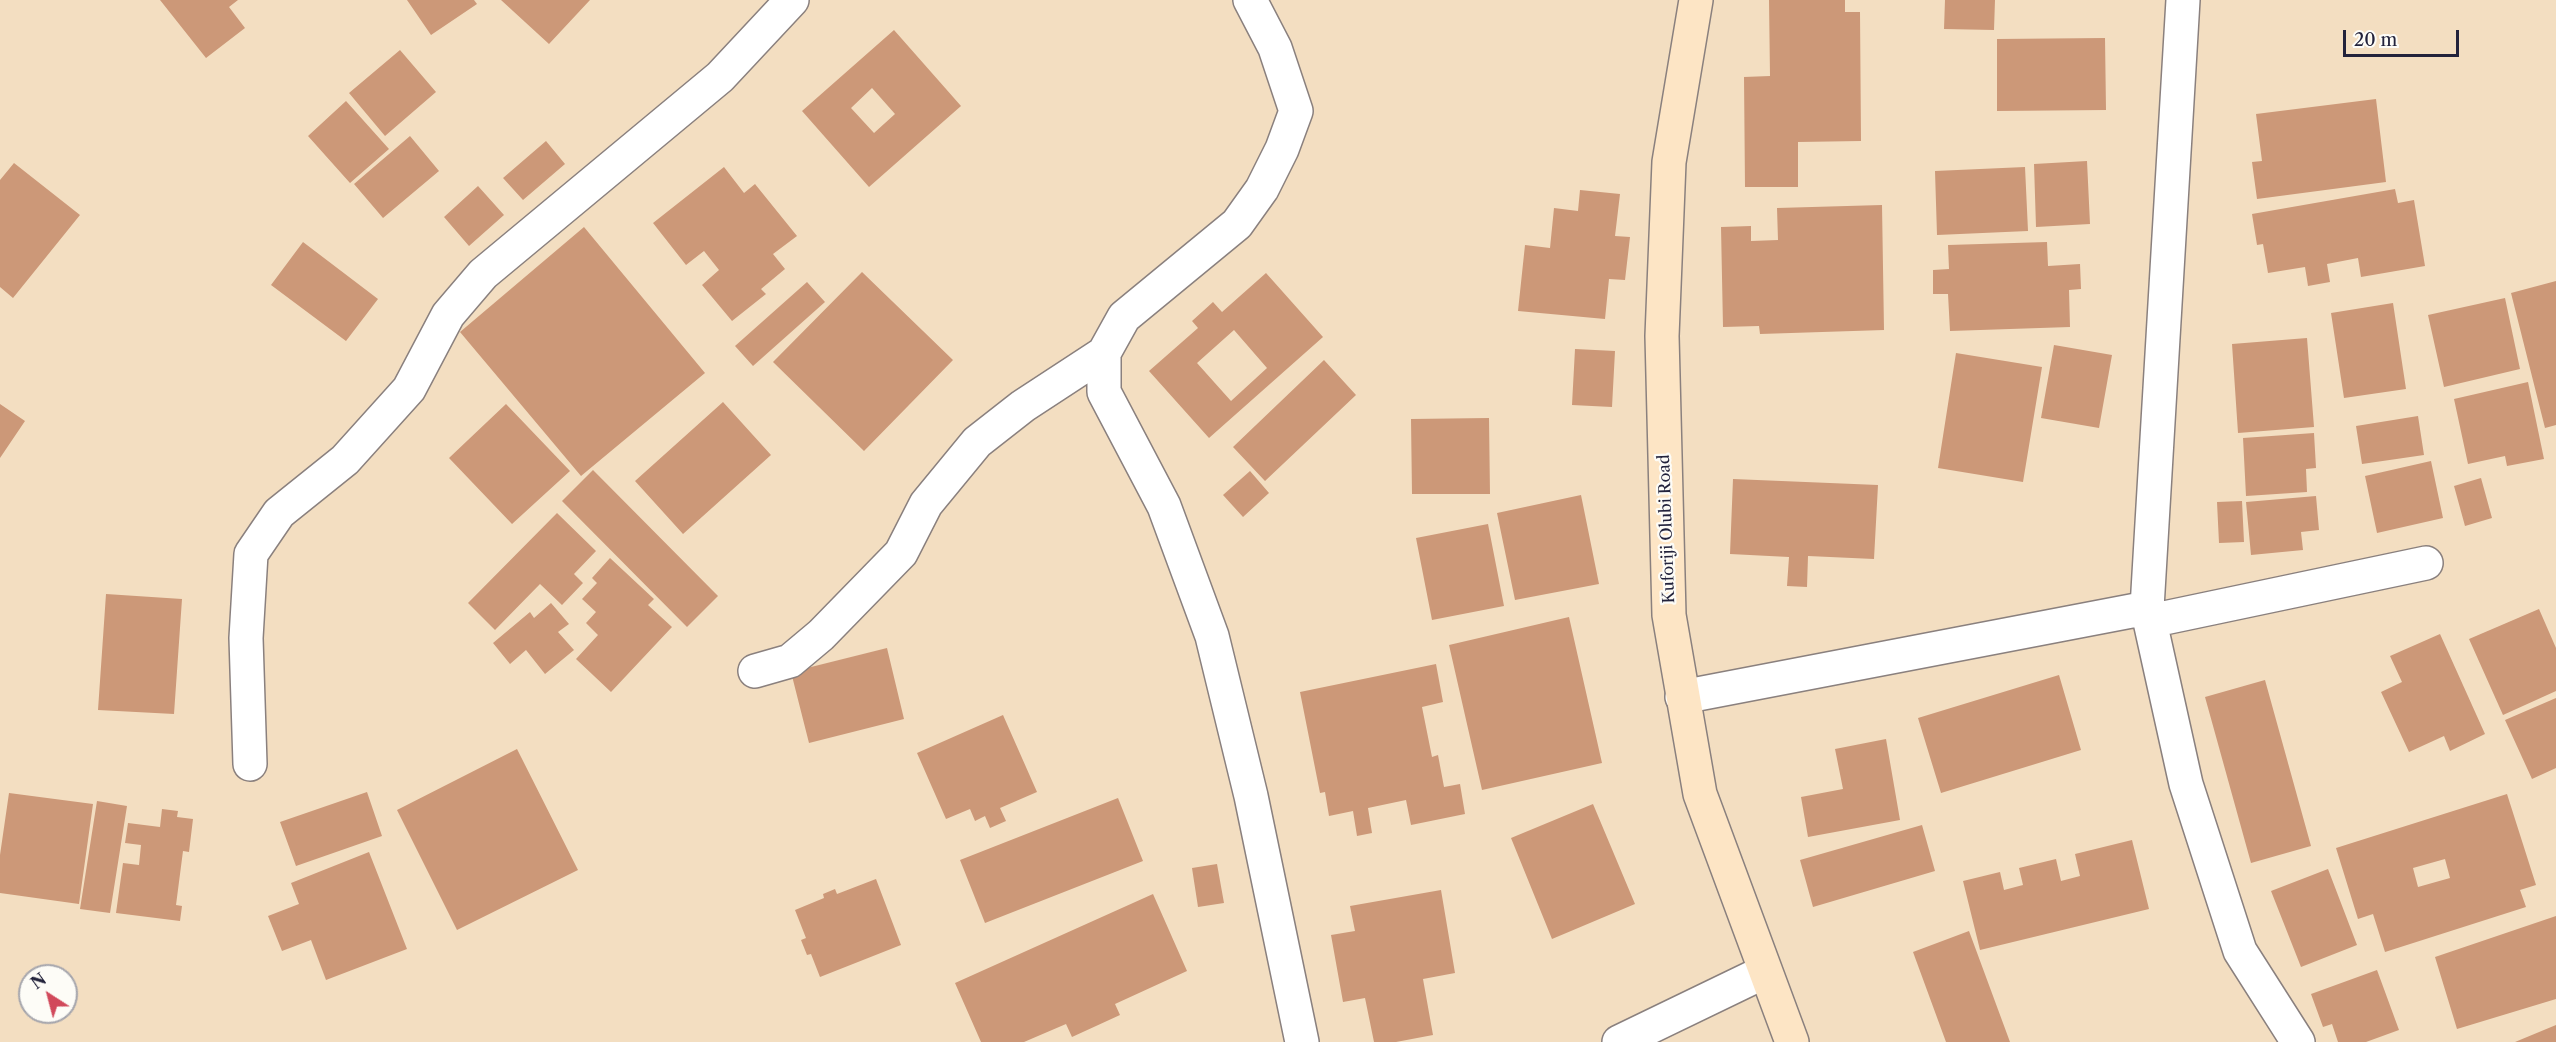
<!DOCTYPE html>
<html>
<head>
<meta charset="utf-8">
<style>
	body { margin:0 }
	#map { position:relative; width:2556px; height:1042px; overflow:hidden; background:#f3dec1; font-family:"Libre Caslon Text",serif }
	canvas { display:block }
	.north { position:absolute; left:18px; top:964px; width:60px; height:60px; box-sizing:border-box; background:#fdfcf7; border:2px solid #a5a5ac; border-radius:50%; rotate:324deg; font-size:16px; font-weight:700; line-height:24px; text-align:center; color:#22223b }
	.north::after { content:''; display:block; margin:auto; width:21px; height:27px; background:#d1495b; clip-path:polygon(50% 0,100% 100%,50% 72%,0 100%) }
	.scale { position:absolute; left:2343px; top:30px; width:116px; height:27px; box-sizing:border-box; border:3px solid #22223b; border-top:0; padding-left:8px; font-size:18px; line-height:21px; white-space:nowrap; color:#22223b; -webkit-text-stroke:4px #fdfcf7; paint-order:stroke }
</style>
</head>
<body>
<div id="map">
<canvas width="2556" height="1042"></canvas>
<div class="north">N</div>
<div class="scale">20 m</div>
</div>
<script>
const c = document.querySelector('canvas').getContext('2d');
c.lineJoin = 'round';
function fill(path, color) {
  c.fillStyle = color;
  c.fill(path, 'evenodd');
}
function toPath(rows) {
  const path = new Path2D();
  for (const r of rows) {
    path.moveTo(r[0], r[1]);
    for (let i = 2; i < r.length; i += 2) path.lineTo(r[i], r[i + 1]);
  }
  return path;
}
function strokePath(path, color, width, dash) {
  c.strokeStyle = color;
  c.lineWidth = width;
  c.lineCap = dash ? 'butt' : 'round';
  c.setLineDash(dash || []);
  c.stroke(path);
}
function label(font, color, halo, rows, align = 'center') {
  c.font = font + ' "Libre Caslon Text",serif';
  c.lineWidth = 4.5;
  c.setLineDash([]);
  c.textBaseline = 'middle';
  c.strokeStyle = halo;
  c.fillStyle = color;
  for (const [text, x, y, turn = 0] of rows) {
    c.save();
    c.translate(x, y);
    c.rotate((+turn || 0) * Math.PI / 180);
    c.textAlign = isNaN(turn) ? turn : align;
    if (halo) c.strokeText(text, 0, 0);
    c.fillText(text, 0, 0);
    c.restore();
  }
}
const building = toPath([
	[160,0,238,0,229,7,245,28,206,58],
	[407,0,474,0,477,4,431,35],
	[501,0,590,0,549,44],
	[1769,0,1845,0,1845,12,1860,12,1861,141,1798,142,1798,187,1745,187,1744,77,1770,76],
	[1945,0,1995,0,1994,30,1944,29],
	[894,30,961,106,869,187,802,111],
	[872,88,895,114,874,133,851,108],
	[2105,38,2106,110,1997,111,1997,39],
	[400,50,436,92,385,136,349,93],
	[2376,99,2386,182,2257,199,2252,162,2262,161,2256,114],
	[346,101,389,149,350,183,308,136],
	[410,136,439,171,383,218,354,184],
	[546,141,565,164,523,200,503,178],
	[2087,161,2090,224,2036,227,2034,164],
	[14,163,80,215,13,298,0,287,0,180],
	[724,167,744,193,755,184,797,236,773,254,785,269,761,289,766,294,732,321,702,285,719,270,704,251,686,265,653,223],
	[2025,167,2028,231,1937,235,1935,171],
	[478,186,504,215,469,246,444,217],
	[2395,189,2398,203,2414,200,2425,266,2361,277,2358,258,2327,264,2330,282,2308,286,2305,267,2268,273,2263,244,2257,245,2252,214],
	[1580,190,1620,194,1615,236,1630,237,1625,280,1609,279,1605,319,1518,311,1525,245,1550,248,1554,208,1578,211],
	[1882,205,1884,330,1760,334,1759,326,1723,327,1721,227,1751,226,1751,241,1778,240,1777,208],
	[584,227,705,373,581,476,460,332],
	[303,242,378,299,346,341,271,285],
	[2047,242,2048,266,2080,264,2081,289,2069,290,2070,327,1950,331,1948,294,1933,294,1933,270,1949,269,1948,245],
	[862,272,953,360,864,451,773,362],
	[1266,273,1323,337,1209,438,1149,371,1198,328,1192,321,1213,302,1222,312],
	[1234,330,1267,368,1231,401,1197,363],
	[2556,281,2556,425,2545,428,2511,293],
	[807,282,825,302,753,366,735,346],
	[2505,298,2520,369,2444,387,2428,315],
	[2393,303,2406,389,2344,398,2331,313],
	[2307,338,2314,427,2238,433,2232,344],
	[2054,345,2112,355,2099,428,2041,418],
	[1575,349,1615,351,1612,407,1572,405],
	[1956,353,2042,367,2023,482,1938,468],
	[1324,360,1356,395,1265,481,1233,447],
	[2528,382,2544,459,2507,466,2505,456,2468,464,2454,399],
	[723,402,771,455,683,534,635,481],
	[0,404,25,421,0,458],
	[506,404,570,471,512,524,449,458],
	[2418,416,2424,455,2362,464,2356,426],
	[1489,418,1490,494,1412,494,1411,419],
	[2314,433,2316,468,2306,469,2307,492,2246,496,2243,438],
	[2431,461,2443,518,2377,533,2365,476],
	[593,470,718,596,687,627,562,501],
	[1250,471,1269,493,1243,517,1223,495],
	[2481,478,2492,518,2465,526,2454,486],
	[1733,479,1878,485,1874,559,1808,556,1807,587,1787,586,1789,557,1730,554],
	[1581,495,1599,584,1515,600,1497,513],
	[2316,496,2319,530,2301,532,2303,550,2251,555,2246,502],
	[2242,501,2244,542,2219,543,2217,502],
	[557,513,596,551,574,574,583,583,562,605,540,584,495,630,468,603],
	[1488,524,1504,606,1432,620,1416,538],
	[610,558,654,599,648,605,672,627,611,692,576,659,598,635,586,623,596,612,582,599,597,583,592,578],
	[106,594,182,599,174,714,98,710],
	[551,603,569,624,558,632,574,650,545,674,526,650,510,664,493,643,530,612,534,618],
	[2539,609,2556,648,2556,691,2503,715,2469,639],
	[1569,617,1602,763,1482,790,1449,645],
	[2440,634,2485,734,2450,751,2444,736,2409,752,2381,692,2402,682,2390,656],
	[887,648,904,719,809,743,791,672],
	[1436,664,1443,702,1422,707,1432,757,1438,755,1444,787,1460,784,1465,814,1411,825,1406,800,1368,808,1372,833,1357,836,1353,811,1329,816,1325,792,1320,793,1300,692],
	[2059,675,2081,750,1941,793,1918,718],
	[2265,680,2311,846,2251,863,2205,697],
	[2556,698,2556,768,2532,779,2505,720],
	[1003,715,1037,792,1000,808,1006,821,990,828,985,816,975,821,970,809,946,819,917,753],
	[1886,739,1900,820,1808,837,1801,797,1843,789,1835,749],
	[517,749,578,870,457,930,397,810],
	[367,792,382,836,296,866,280,822],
	[9,793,93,804,79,904,0,893,0,855],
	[2507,794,2536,885,2520,890,2526,907,2385,952,2373,914,2358,919,2336,848],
	[2445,859,2450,878,2418,887,2413,868],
	[1118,798,1143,861,985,923,960,860],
	[97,801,127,806,110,913,80,909],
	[1593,804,1635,904,1552,939,1511,838],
	[162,809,178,811,177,817,193,819,189,852,183,851,176,905,182,906,180,921,116,913,123,863,139,865,141,845,125,843,128,823,160,827],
	[1922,825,1935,871,1813,907,1800,860],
	[2132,840,2149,909,1980,950,1963,881,2000,872,2004,890,2023,885,2019,868,2056,859,2061,881,2080,876,2075,854],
	[369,852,407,949,326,980,311,940,282,951,268,916,299,904,291,883],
	[1217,864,1224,903,1198,907,1192,868],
	[2328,869,2357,945,2301,967,2271,891],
	[876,879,901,945,820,977,811,954,807,955,801,940,806,938,795,910,824,898,823,894,835,889,837,894],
	[1441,890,1455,973,1423,979,1433,1035,1396,1042,1374,1042,1365,998,1343,1002,1331,935,1355,931,1350,906],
	[1153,894,1187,971,1115,1004,1120,1015,1072,1037,1066,1024,1024,1042,981,1042,955,983],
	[2556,916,2556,999,2457,1029,2435,957],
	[1969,931,2010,1042,1946,1042,1913,952],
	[2377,970,2399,1030,2366,1042,2338,1042,2332,1024,2323,1027,2311,994],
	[2556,1025,2556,1042,2515,1042]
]);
const street = toPath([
	[2183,0,2147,608,2186,784,2240,951,2298,1042],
	[1104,353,1104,392,1164,506,1212,636,1251,796,1302,1042],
	[2150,621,2426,563],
	[755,671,790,661,821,635,901,553,926,504,977,442,1023,406,1104,353,1124,317,1237,224,1262,189,1282,149,1296,111,1275,48,1250,0],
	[1682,697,2147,608],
	[250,764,246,638,251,554,279,513,345,460,409,389,448,315,483,274,720,77,792,0],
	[1619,1042,1764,972]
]);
const secondary = toPath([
	[1696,0,1669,162,1662,336,1669,615,1700,794,1792,1042]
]);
const streetNames = [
	["Kuforiji Olubi Road",1667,529,-92]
];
fill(building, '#cc9878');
strokePath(street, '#8a807e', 36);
strokePath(secondary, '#8a807e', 36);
strokePath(street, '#fff', 33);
strokePath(secondary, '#fde5c5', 33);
label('16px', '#22223b', '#fdfcf7', streetNames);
</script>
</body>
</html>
